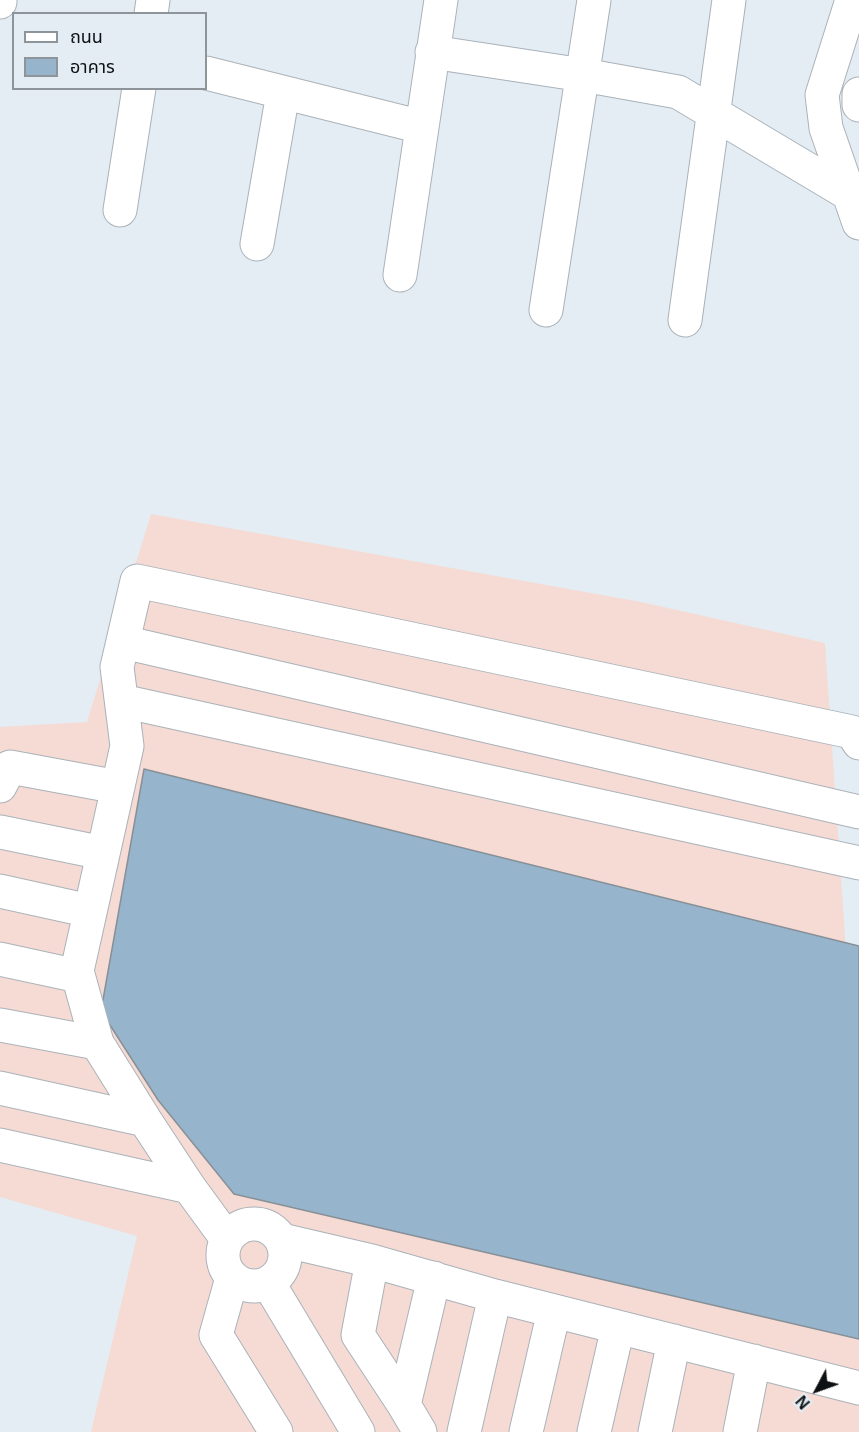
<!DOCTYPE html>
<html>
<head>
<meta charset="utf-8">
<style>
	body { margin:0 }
	#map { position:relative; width:859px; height:1432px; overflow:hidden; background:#e4edf4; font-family:Helvetica,"Noto Sans Thai",sans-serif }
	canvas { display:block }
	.legend { position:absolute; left:12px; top:12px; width:195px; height:78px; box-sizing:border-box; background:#e4edf4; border:2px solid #8e959a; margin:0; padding:8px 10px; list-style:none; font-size:18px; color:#0e1113 }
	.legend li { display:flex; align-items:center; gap:12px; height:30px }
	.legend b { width:30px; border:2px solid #8e959a }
	.north { position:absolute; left:787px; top:1360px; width:60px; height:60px; -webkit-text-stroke:4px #e4edf4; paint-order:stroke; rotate:229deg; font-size:16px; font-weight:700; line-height:24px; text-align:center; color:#0e1113 }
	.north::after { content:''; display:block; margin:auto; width:21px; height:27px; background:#0e1113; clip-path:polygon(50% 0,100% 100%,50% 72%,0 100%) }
</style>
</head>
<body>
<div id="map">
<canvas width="859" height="1432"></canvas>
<ul class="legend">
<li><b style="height:8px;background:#fff"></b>ถนน</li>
<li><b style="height:16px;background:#96b4cc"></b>อาคาร</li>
</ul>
<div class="north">N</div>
</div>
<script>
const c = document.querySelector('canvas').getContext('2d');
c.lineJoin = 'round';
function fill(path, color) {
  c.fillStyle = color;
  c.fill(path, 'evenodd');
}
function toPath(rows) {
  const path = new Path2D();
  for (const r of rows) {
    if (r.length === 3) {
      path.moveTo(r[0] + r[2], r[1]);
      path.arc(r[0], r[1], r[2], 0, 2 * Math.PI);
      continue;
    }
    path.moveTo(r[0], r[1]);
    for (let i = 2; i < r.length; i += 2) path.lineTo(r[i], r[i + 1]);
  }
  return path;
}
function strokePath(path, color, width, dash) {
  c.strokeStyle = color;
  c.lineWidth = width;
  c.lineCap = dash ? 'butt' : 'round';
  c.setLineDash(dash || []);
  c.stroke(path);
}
const commercial = toPath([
	[151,514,641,602,825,643,859,1140,859,1432,91,1432,137,1236,0,1197,0,727,87,722]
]);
const building = toPath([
	[144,769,859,946,859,1339,234,1194,158,1100,101,1011,144,769]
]);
const minor = toPath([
	[852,0,822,95,826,128,859,223],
	[0,2,0,0],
	[151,14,153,0],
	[432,52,583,75,678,92,849,194],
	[206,73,422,127],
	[859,94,859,105],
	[120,210,139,88],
	[257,244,283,93],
	[400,275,441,0],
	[546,310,594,0],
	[685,320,729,0],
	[123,642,859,812],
	[122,701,859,863],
	[0,786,10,767,118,787],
	[0,832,103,853],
	[0,891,90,911],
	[0,959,78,976],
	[0,1025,97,1043],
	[0,1088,145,1120],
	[0,1145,189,1187],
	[254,1255,31],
	[227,1239,189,1187,145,1120,97,1043,77,971,127,746,117,667,137,581,852,732,859,743],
	[282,1240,372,1261,495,1296,859,1388],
	[372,1261,358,1335,404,1405,420,1432],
	[232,1278,216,1335,276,1432],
	[269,1284,358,1432],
	[404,1405,434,1278],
	[464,1432,495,1296],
	[526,1432,554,1311],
	[594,1432,618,1327],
	[655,1432,674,1341],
	[740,1432,754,1361]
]);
fill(commercial, '#f5dbd4');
fill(building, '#96b4cc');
strokePath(building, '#889097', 1.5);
strokePath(minor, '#aab2b9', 35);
strokePath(minor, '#fff', 33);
</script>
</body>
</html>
